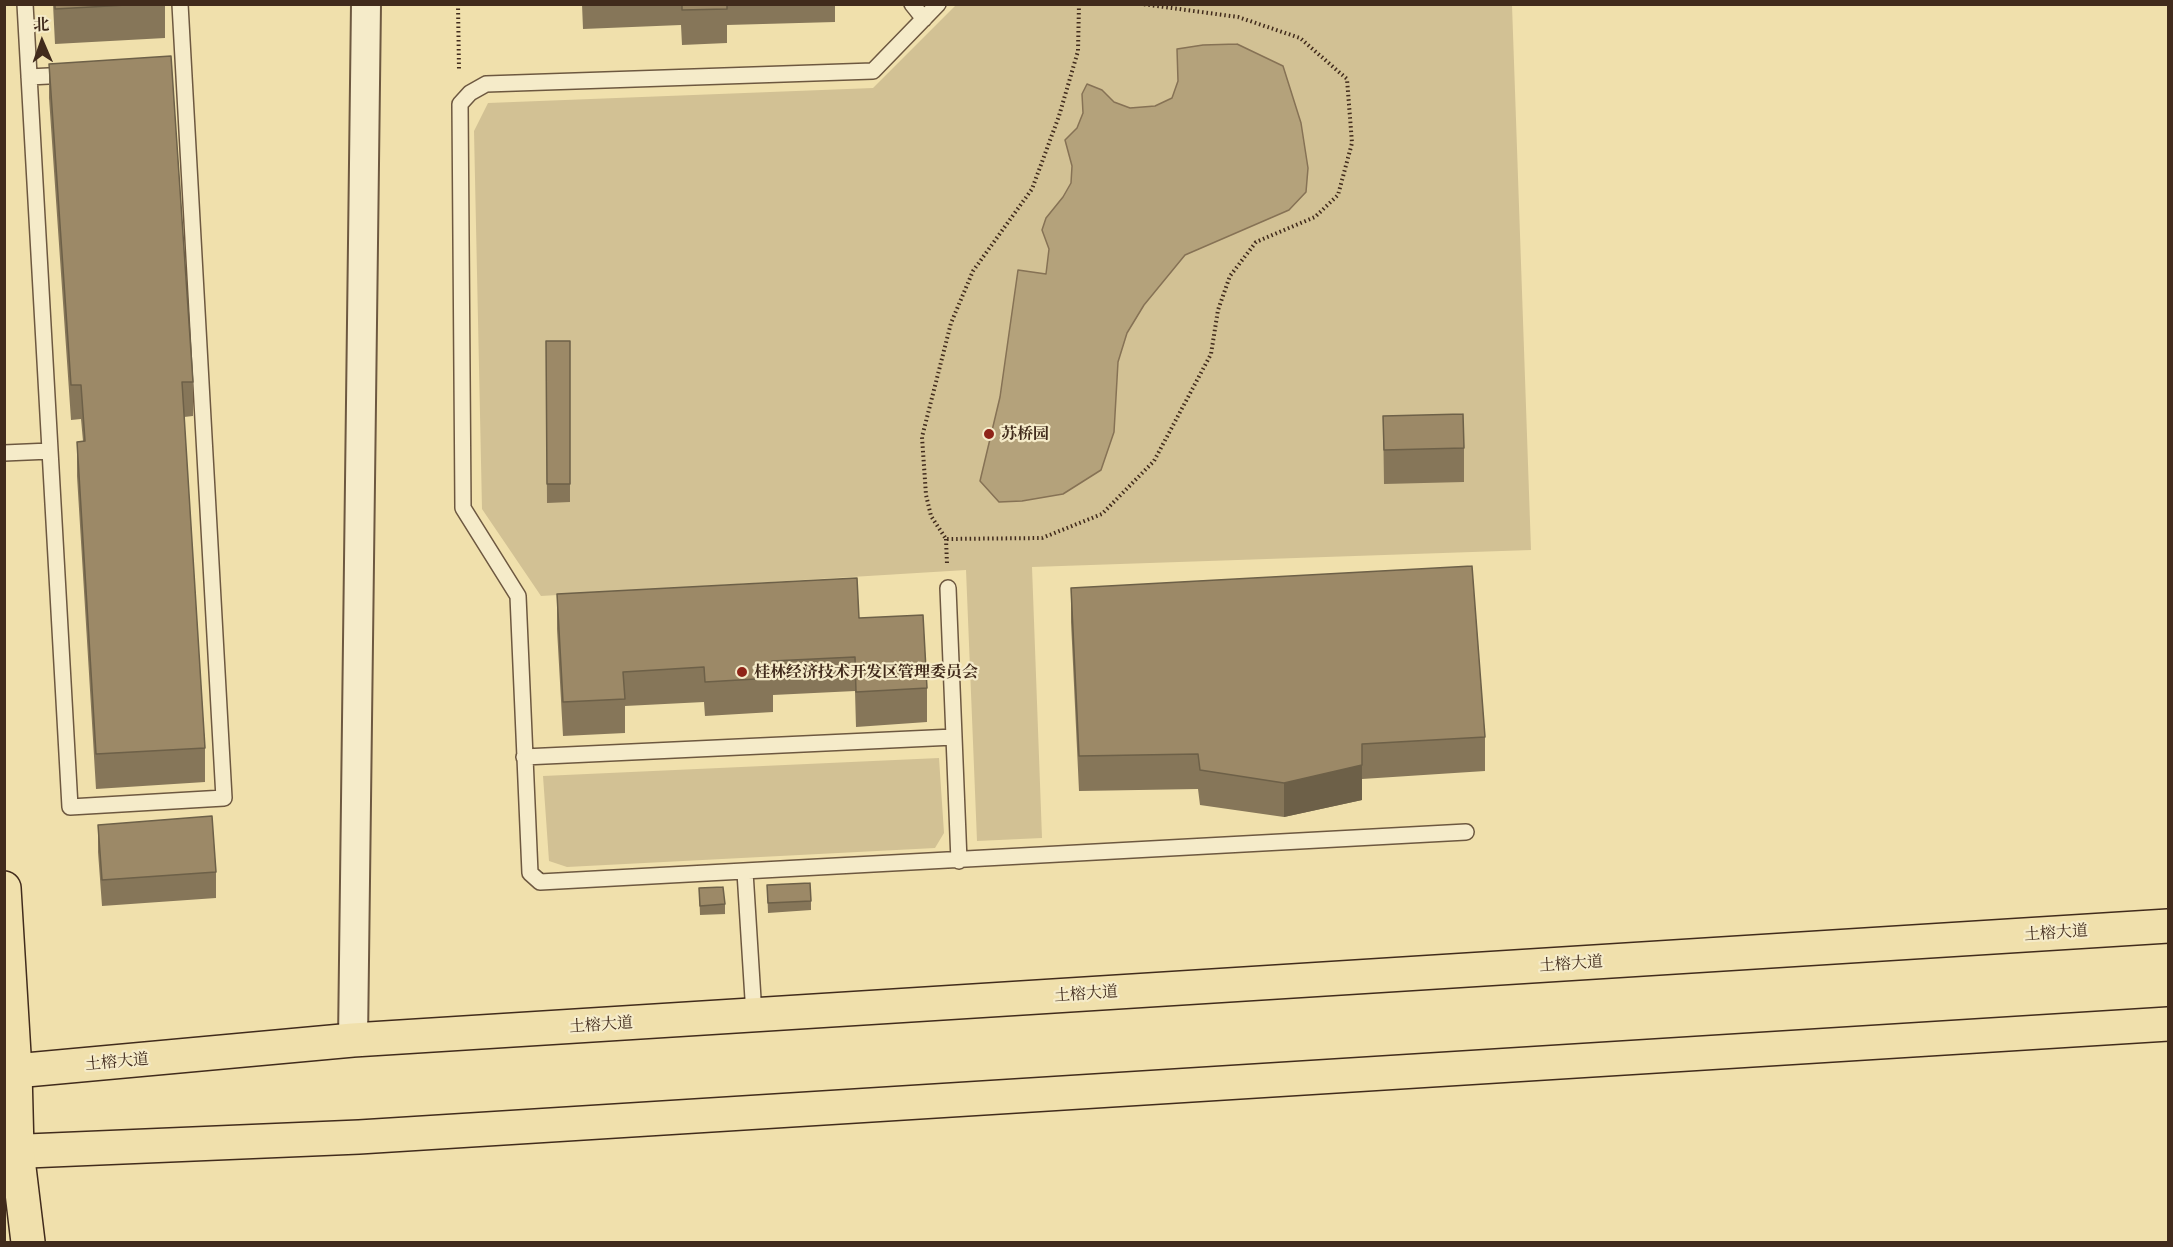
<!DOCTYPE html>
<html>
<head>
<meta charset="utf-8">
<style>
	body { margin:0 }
	#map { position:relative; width:2173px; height:1247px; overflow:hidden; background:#f0e0ac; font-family:"Libre Caslon Text","Noto Serif SC",serif }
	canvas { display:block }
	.frame { position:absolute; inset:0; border:6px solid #412b1c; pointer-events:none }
	.north { position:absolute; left:12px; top:12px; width:60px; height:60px; -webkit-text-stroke:4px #f5ebc9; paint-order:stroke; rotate:358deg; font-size:16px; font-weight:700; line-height:24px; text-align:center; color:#412b1c }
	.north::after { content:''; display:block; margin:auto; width:21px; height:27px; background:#412b1c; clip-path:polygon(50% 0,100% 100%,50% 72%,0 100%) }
</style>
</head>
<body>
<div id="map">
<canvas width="2173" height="1247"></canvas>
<div class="frame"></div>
<div class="north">北</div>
</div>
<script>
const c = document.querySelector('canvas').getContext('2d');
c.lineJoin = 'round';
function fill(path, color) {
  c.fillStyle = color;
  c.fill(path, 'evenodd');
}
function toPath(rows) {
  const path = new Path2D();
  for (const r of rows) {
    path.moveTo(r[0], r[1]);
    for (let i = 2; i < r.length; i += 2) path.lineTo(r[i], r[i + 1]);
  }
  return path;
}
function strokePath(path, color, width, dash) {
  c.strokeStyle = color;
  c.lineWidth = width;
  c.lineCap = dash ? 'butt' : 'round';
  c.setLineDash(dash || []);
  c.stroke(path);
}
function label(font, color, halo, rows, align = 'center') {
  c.font = font + ' "Libre Caslon Text","Noto Serif SC",serif';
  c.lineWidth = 4.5;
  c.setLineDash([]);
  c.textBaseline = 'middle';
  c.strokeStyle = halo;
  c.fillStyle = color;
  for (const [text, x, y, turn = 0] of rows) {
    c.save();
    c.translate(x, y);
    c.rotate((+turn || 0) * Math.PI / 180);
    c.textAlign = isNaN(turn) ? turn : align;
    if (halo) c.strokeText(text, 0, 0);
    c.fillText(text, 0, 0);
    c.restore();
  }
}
const green = toPath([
	[956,5,1512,5,1531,550,1032,567,1042,838,977,841,966,570,541,596,482,509,474,131,488,103,873,88],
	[939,758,944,833,935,848,567,867,549,861,543,776]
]);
const water = toPath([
	[1237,44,1283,66,1301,123,1308,168,1306,192,1289,210,1185,255,1144,305,1127,333,1118,362,1114,432,1101,470,1063,494,1022,501,999,502,980,481,1000,397,1018,270,1046,274,1049,249,1042,230,1046,218,1063,197,1071,183,1072,166,1065,140,1077,128,1083,113,1082,94,1087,84,1102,90,1114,102,1130,108,1155,106,1172,98,1178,81,1177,49,1203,45,1237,44]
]);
const path = toPath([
	[458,4,459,70],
	[1079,4,1078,51,1059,116,1032,189,973,271,951,323,922,437,926,495,931,516,946,539,1042,538,1102,514,1154,461,1211,354,1218,310,1230,276,1256,242,1315,217,1338,195,1352,143,1347,79,1300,38,1238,17,1142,4],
	[946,539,947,564]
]);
const lane = toPath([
	[25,4,70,807,224,798,180,4],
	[912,4,924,19],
	[938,4,873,71,486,84,470,93,460,104,463,508,518,596,530,873,540,882,1466,832],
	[29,77,68,75],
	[4,453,50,451],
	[948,588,959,861],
	[524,757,954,737],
	[745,872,754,1015]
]);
const street = toPath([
	[353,1040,366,4]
]);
const primary = toPath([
	[4,1072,353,1040,2168,926],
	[4,1152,359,1137,2168,1024]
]);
const highway = toPath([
	[4,888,15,1071,17,1151,28,1242]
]);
const wall = toPath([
	[53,4,165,4,165,38,55,44],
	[582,4,835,4,835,22,727,25,727,43,682,45,681,25,583,29],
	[49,64,193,382,193,416,184,417,205,748,205,782,96,789,77,476,77,442,83,441,81,419,71,420,49,98],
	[546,341,570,341,570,502,547,503],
	[1383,416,1464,448,1464,482,1384,484],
	[1071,588,1485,737,1485,771,1362,779,1362,800,1284,817,1200,805,1198,789,1079,791,1071,622],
	[557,594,859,618,927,688,927,722,856,727,855,691,773,695,773,712,705,716,704,702,625,706,625,733,563,736,557,629],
	[98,825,216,872,216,898,102,906,98,852],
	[767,885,811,901,811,910,768,913],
	[699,888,725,904,725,914,700,915]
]);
const shadedWall = toPath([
	[1362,744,1362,800,1284,817,1284,783]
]);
const building = toPath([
	[55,4,144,4,55,9,55,4],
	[682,4,727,4,727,9,682,10,682,4],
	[171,56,193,382,182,382,205,748,96,754,77,442,85,441,81,385,71,385,49,64,171,56],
	[546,341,570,341,570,484,547,484,546,341],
	[1463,414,1464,448,1384,450,1383,416,1463,414],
	[1472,566,1485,737,1362,744,1362,765,1284,783,1200,770,1198,754,1079,756,1071,588,1472,566],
	[857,578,859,618,923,615,927,688,856,692,855,657,772,661,773,678,705,682,704,667,623,672,625,699,563,702,557,594,857,578],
	[212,816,216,872,102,880,98,825,212,816],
	[810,883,811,901,768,903,767,885,810,883],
	[723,887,725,904,700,906,699,888,723,887]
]);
const markers = [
	[989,434,6,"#8f2418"],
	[742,672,6,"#8f2418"]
];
const poiNames = [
	["苏桥园",1001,434],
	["桂林经济技术开发区管理委员会",754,672]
];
const streetNames = [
	["土榕大道",2056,933,-4],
	["土榕大道",1571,964,-4],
	["土榕大道",1086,994,-4],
	["土榕大道",601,1025,-4],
	["土榕大道",117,1062,-5]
];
fill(green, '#d2c194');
fill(water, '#b4a27b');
strokePath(water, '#867255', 1.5);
strokePath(lane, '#6d5840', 18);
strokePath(street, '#6d5840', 32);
strokePath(primary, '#412b1c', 36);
strokePath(highway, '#412b1c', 36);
strokePath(path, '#412b1c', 4, [1.5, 3]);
strokePath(lane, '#f5ebc9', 15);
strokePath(street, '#f5ebc9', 28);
strokePath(primary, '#f0e0ac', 33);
strokePath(highway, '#f0e0ac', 33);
fill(wall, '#867659');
fill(shadedWall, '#6d6048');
fill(building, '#9c8967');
strokePath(building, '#6d6048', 1.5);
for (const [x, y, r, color] of markers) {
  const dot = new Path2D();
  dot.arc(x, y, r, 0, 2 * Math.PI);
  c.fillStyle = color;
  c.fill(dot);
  strokePath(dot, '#f5ebc9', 2);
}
label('bold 16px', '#412b1c', '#f5ebc9', poiNames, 'left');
label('16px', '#412b1c', '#f5ebc9', streetNames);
</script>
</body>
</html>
